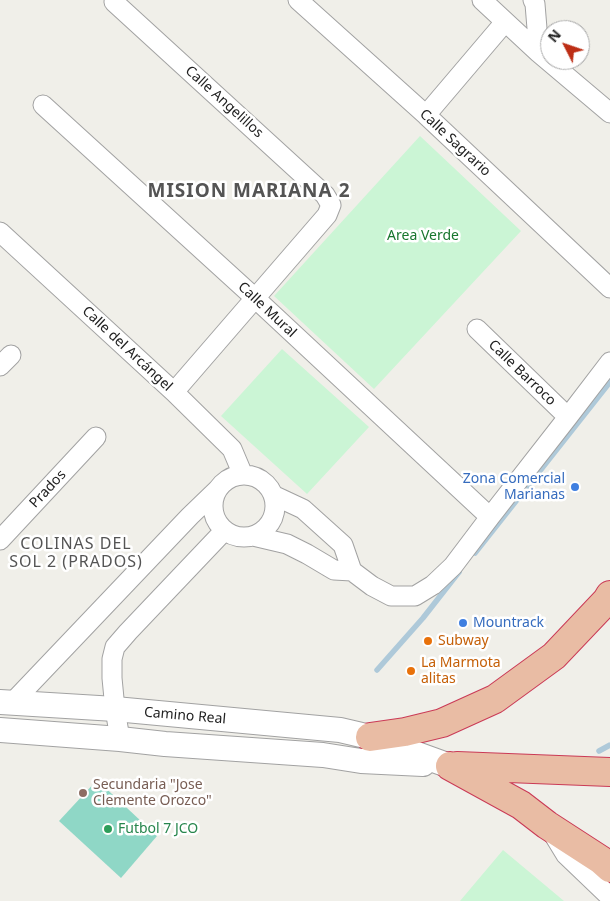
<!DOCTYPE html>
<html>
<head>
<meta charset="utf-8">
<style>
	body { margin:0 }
	#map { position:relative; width:610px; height:901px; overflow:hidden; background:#f0efe9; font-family:"Noto Sans",sans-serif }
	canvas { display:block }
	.north { position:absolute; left:540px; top:20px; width:50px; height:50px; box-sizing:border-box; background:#fff; border:1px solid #a6a6a6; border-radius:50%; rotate:311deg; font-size:14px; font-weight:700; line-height:20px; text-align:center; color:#212121 }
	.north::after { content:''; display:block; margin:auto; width:18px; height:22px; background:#bd2e15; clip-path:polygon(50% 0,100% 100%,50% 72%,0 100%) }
</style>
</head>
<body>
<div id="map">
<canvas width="610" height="901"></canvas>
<div class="north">N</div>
</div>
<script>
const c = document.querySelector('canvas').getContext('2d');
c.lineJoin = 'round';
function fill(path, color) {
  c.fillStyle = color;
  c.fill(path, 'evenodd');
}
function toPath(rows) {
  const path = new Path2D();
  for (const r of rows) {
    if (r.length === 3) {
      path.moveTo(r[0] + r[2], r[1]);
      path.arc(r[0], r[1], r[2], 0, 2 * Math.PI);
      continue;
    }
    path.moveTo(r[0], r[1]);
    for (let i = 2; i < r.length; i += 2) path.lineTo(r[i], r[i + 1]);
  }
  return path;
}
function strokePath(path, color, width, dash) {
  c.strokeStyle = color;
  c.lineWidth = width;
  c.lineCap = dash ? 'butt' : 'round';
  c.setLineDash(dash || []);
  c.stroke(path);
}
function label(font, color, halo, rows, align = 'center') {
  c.font = font + ' "Noto Sans",sans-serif';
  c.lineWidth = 5;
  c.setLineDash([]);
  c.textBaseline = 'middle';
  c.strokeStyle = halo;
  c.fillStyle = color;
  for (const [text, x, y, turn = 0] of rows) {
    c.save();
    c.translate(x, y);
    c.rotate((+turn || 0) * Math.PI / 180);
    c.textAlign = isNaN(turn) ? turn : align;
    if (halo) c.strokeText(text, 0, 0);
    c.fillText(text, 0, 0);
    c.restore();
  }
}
const park = toPath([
	[420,136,521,231,374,389,274,296],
	[282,349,369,427,307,494,221,416],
	[503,850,564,901,460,901]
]);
const pitch = toPath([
	[97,780,157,836,121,878,59,821]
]);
const stream = toPath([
	[475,553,610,382],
	[377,670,423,618,459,572],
	[599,751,610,745]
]);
const minor = toPath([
	[298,0,426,115,610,288],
	[482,0,539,53,610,113],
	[533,0,535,4,539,53],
	[114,2,325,195,331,205,327,215,174,392],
	[43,105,256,299,490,517],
	[426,115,505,22],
	[0,232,174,392,232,449,243,475],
	[477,329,568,417],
	[0,366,11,355],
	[244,506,31],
	[273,495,303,509,343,545,352,571],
	[253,536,287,544,307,554,334,570,352,571,372,586,391,596,415,596,433,585,453,566,490,517,568,417,610,362],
	[0,540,96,437],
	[12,703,190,516,218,489],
	[120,739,115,709,112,678,112,659,115,647,128,632,224,531],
	[552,832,566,855,610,897]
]);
const tertiary = toPath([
	[0,702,115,709,340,730,370,737,450,766],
	[0,730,120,739,165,744,323,755,361,761,423,764]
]);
const trunk = toPath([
	[370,737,405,732,442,723,495,699,554,656,607,600,610,595],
	[450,766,521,805,547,825,601,860,610,868],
	[457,766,610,772]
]);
const markers = [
	[575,487,5,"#3f7fe0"],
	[463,623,5,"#3f7fe0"],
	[428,641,5,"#e8710a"],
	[411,671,5,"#e8710a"],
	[83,793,5,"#8d6e63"],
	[108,829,5,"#2e9e5b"]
];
const streetNames = [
	["Calle Angelillos",224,102,42],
	["Calle Sagrario",455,143,43],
	["Calle Mural",267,310,43],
	["Calle del Arcángel",127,349,43],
	["Calle Barroco",522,373,44],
	["Prados",48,489,-47],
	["Camino Real",185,716,5]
];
const parkNames = [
	["Area Verde",423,236]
];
const shopNames = [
	["Zona Comercial",565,479],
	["Marianas",565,495],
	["Mountrack",473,623,"left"]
];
const foodNames = [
	["Subway",438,641],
	["La Marmota",421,663],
	["alitas",421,679]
];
const educationNames = [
	["Secundaria \"Jose",93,785],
	["Clemente Orozco\"",93,801]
];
const leisureNames = [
	["Futbol 7 JCO",118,829]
];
const quarterNames = [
	["COLINAS DEL",76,544],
	["SOL 2 (PRADOS)",76,562]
];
const districtNames = [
	["MISION MARIANA 2",249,192]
];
fill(park, '#cbf5d5');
fill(pitch, '#8fd7c6');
strokePath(stream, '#aec9d9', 5.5);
strokePath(minor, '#a2a2a2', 21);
strokePath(tertiary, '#a2a2a2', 26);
strokePath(trunk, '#ca3a56', 30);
strokePath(minor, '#fff', 19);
strokePath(tertiary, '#fff', 24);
strokePath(trunk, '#e9bca4', 28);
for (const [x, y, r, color] of markers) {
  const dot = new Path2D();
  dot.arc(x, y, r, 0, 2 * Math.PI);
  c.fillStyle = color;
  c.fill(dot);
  strokePath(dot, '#fff', 2);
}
label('14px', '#212121', '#fff', streetNames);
label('14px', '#18762e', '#fff', parkNames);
label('14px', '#366cbe', '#fff', shopNames, 'right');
label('14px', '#c56008', '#fff', foodNames, 'left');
label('14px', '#785e54', '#fff', educationNames, 'left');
label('14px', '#27864d', '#fff', leisureNames, 'left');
c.letterSpacing = '1px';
label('16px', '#545454', '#fff', quarterNames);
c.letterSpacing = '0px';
c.letterSpacing = '1px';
label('bold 19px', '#545454', '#fff', districtNames);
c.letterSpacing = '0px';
</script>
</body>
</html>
